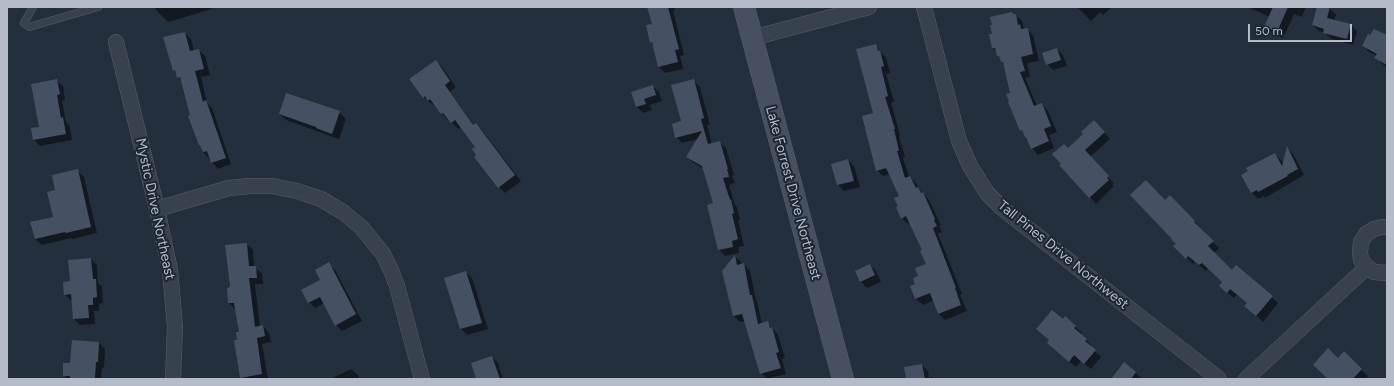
<!DOCTYPE html>
<html>
<head>
<meta charset="utf-8">
<style>
	body { margin:0 }
	#map { position:relative; width:1394px; height:386px; overflow:hidden; background:#242f3e; font-family:Figtree,sans-serif }
	canvas { display:block }
	.frame { position:absolute; inset:0; border:8px solid #b4bcc9; pointer-events:none }
	.scale { position:absolute; left:1248px; top:24px; width:104px; height:18px; box-sizing:border-box; border:2px solid #b4bcc9; border-top:0; padding-left:5px; font-size:12px; line-height:14px; white-space:nowrap; color:#b4bcc9; -webkit-text-stroke:3px #1d2633; paint-order:stroke }
</style>
</head>
<body>
<div id="map">
<canvas width="1394" height="386"></canvas>
<div class="frame"></div>
<div class="scale">50 m</div>
</div>
<script>
const c = document.querySelector('canvas').getContext('2d');
c.lineJoin = 'round';
function fill(path, color) {
  c.fillStyle = color;
  c.fill(path, 'evenodd');
}
function toPath(rows) {
  const path = new Path2D();
  for (const r of rows) {
    path.moveTo(r[0], r[1]);
    for (let i = 2; i < r.length; i += 2) path.lineTo(r[i], r[i + 1]);
  }
  return path;
}
function strokePath(path, color, width, dash) {
  c.strokeStyle = color;
  c.lineWidth = width;
  c.lineCap = dash ? 'butt' : 'round';
  c.setLineDash(dash || []);
  c.stroke(path);
}
function label(font, color, halo, rows, align = 'center') {
  c.font = font + ' Figtree,sans-serif';
  c.lineWidth = 4;
  c.setLineDash([]);
  c.textBaseline = 'middle';
  c.strokeStyle = halo;
  c.fillStyle = color;
  for (const [text, x, y, turn = 0] of rows) {
    c.save();
    c.translate(x, y);
    c.rotate((+turn || 0) * Math.PI / 180);
    c.textAlign = isNaN(turn) ? turn : align;
    if (halo) c.strokeText(text, 0, 0);
    c.fillText(text, 0, 0);
    c.restore();
  }
}
const shadow = toPath([
	[155,7,211,7,212,9,168,22,156,10],
	[648,7,674,7,675,10,673,11,684,55,680,56,683,69,665,73,659,67,654,46,651,43,647,26,653,24],
	[1077,7,1112,7,1103,15,1100,12,1091,21],
	[1249,7,1306,7,1302,17,1294,14,1283,38,1272,33,1266,27,1270,17,1252,9],
	[1318,7,1329,8,1336,15,1334,21,1351,25,1357,31,1353,45,1331,39,1325,33,1319,31,1313,25],
	[1014,15,1015,15,1022,21,1024,30,1027,29,1033,35,1039,61,1027,63,1030,77,1025,78,1037,106,1042,104,1048,111,1057,132,1049,135,1054,148,1038,155,1032,148,1025,134,1021,130,1004,64,1002,62,997,52,993,48,993,34],
	[185,33,191,39,194,51,198,50,205,56,210,75,201,77,207,103,212,108,231,164,218,169,203,152,182,82,174,70],
	[1387,37,1387,67,1382,64,1376,58,1377,56,1369,52,1363,46],
	[875,45,886,58,890,73,886,74,894,102,891,103,900,135,899,136,905,157,903,158,909,177,910,177,916,183,919,189,929,200,941,225,939,226,942,232,938,234,962,294,960,295,967,311,945,320,939,314,934,300,923,305,916,299,911,287,916,285,927,265,923,250,910,223,908,224,902,218,899,206,900,196,890,174,883,176,877,170,874,113],
	[1057,49,1063,55,1067,66,1053,70,1047,64],
	[436,61,442,67,456,87,450,92,474,126,476,124,482,130,521,181,505,193,499,187,478,155,476,147,461,127,458,129,449,119,448,120,442,114,436,105,435,106,431,103,430,103,424,97],
	[56,80,63,86,65,100,62,101,66,122,69,125,72,140,40,146,34,140,40,128],
	[693,80,700,87,710,125,707,125,712,144,719,142,726,148,734,175,732,176,735,183,729,185,735,205,737,207,740,220,738,220,744,246,738,247,739,253,725,256,719,250,708,206,715,204,704,169,694,163,687,157,698,139,682,143,676,137,682,122],
	[653,86,659,92,662,101,650,105,652,110,643,113,637,107,632,92],
	[339,112,346,119,339,139,286,120,280,114],
	[1101,128,1110,139,1090,157,1114,183,1112,184,1114,186,1096,204,1062,164,1068,149],
	[1287,148,1293,154,1304,175,1265,198,1264,196,1258,199,1252,193,1243,175,1275,154,1281,160,1284,164],
	[848,160,854,166,860,187,844,191,838,185,832,164],
	[77,170,84,177,97,233,73,239,71,238,42,245,35,239,54,218,56,190],
	[1170,196,1201,228,1200,229,1219,248,1214,253,1232,271,1272,297,1278,303,1263,322,1246,306,1248,304,1237,295,1234,298,1226,292,1223,282,1208,268,1206,271,1195,262,1193,264,1174,246,1177,244,1165,201],
	[247,244,253,250,254,267,262,273,263,284,255,284,260,327,263,326,269,333,271,342,262,344,268,379,242,379,241,377,238,341,241,333,235,309,229,303,231,288],
	[735,256,741,262,742,265,744,264,750,271,756,300,757,302,762,324,767,322,778,335,785,358,782,359,786,374,767,379,761,373,746,321,740,322,734,316,723,271],
	[91,259,97,265,98,283,102,286,103,303,99,304,99,311,94,311,95,324,80,325,74,319,72,301,71,301,65,294,71,282],
	[328,264,335,270,362,321,342,331,336,325,324,303,315,308,309,302,321,281],
	[870,265,876,271,881,282,867,288,861,282],
	[466,272,472,278,488,329,467,335,461,329,445,279],
	[1065,318,1082,333,1080,334,1092,346,1091,347,1101,357,1091,369,1081,361,1076,367,1054,349,1050,341,1037,329,1063,320],
	[99,343,105,349,104,367,102,368,101,379,67,379,64,375,71,364],
	[1344,353,1368,376,1365,379,1329,379,1338,359],
	[492,357,498,363,503,379,477,379],
	[1124,364,1136,373,1142,379,1114,379],
	[922,365,928,371,929,378,932,377,934,379,907,379],
	[351,369,358,375,359,379,333,379,333,378]
]);
const building = toPath([
	[647,7,668,7,679,49,675,50,678,62,658,67,652,42,650,43,646,25,652,24],
	[1273,7,1288,7,1277,32,1264,27],
	[1317,7,1330,7,1327,18,1351,24,1347,39,1323,33,1324,29,1312,25],
	[1012,12,1013,14,1016,14,1018,25,1020,24,1021,29,1028,28,1033,54,1021,57,1025,71,1020,72,1034,106,1042,103,1051,126,1044,129,1049,141,1031,149,1026,137,1025,137,1022,130,1020,131,1008,102,1009,101,1006,94,1010,93,1003,62,1001,62,999,56,997,56,995,48,992,48,989,34,992,34,990,25,992,25,990,17],
	[1374,29,1387,35,1387,65,1374,58,1377,54,1362,46,1368,34,1370,35],
	[185,32,190,51,199,49,204,69,195,71,203,102,206,100,226,158,211,163,207,151,203,152,200,145,199,145,188,116,190,115,180,77,177,78,175,70,173,71,163,37],
	[876,44,878,51,880,50,884,66,881,67,888,96,885,97,895,129,894,129,899,151,897,151,905,178,910,176,916,188,918,187,921,193,923,192,935,219,934,220,937,226,933,228,956,288,955,288,961,305,938,314,930,293,915,299,910,286,915,284,913,278,918,276,915,268,926,264,920,251,922,250,906,216,901,219,896,207,898,206,894,198,899,196,886,168,876,171,862,116,873,113,856,49],
	[1057,48,1061,60,1046,65,1042,53],
	[436,60,450,81,445,85,473,125,476,123,515,175,498,188,474,157,476,155,472,149,475,147,455,120,451,123,443,113,441,114,430,99,428,101,425,96,423,98,409,79],
	[57,79,60,94,57,95,61,118,63,117,66,134,33,140,31,128,39,127,31,84],
	[694,79,704,118,701,119,708,144,720,141,728,169,727,169,729,177,723,178,730,200,731,199,734,213,732,214,738,239,732,241,733,247,718,250,707,205,713,203,702,166,686,157,702,131,675,138,672,124,681,121,671,85],
	[653,85,656,95,644,99,646,104,636,107,631,92],
	[286,93,340,111,332,134,316,128,316,127,279,114],
	[1094,120,1105,132,1085,150,1109,176,1107,178,1109,180,1089,198,1059,165,1061,164,1052,154,1064,144,1068,148,1083,134,1081,132],
	[1287,146,1298,169,1287,175,1288,176,1258,192,1257,190,1251,193,1241,175,1248,171,1246,168,1275,153,1282,166],
	[848,159,854,181,837,185,831,164],
	[78,169,91,227,66,233,65,232,35,239,30,222,53,217,47,192,55,190,52,175],
	[1146,180,1165,200,1170,195,1195,221,1194,222,1214,241,1208,246,1232,270,1236,265,1273,296,1256,316,1244,306,1247,303,1230,289,1227,293,1219,286,1222,282,1202,263,1199,265,1188,256,1186,259,1173,246,1176,244,1171,239,1172,239,1130,195],
	[247,243,249,266,256,266,257,278,249,278,255,327,263,325,265,336,257,338,262,374,240,378,234,340,237,340,236,332,239,332,234,303,228,303,227,288,230,287,225,245],
	[735,255,737,265,744,263,750,295,752,295,758,324,768,321,770,328,772,327,779,352,776,353,781,368,760,374,742,314,733,316,722,271],
	[91,258,93,279,96,279,97,297,93,298,93,305,88,305,89,318,73,319,71,294,64,295,63,282,70,281,68,260],
	[329,262,356,314,335,326,320,297,308,303,301,290,320,280,315,270],
	[870,264,875,275,860,282,855,271],
	[466,271,482,323,460,329,444,278],
	[1052,310,1063,319,1065,316,1076,326,1074,328,1087,339,1085,341,1096,350,1084,364,1074,355,1069,362,1047,343,1049,340,1036,329],
	[72,340,99,342,98,362,96,362,95,378,94,379,70,379,70,376,63,376,63,363,70,363],
	[1328,348,1338,358,1344,351,1362,369,1353,379,1328,379,1313,365],
	[492,356,500,379,476,379,471,363],
	[1124,362,1136,372,1131,379,1111,379],
	[922,364,925,379,906,379,904,367]
]);
const lane = toPath([
	[33,7,24,23,29,27,98,7]
]);
const street = toPath([
	[924,7,959,141,970,166,987,193,1003,209,1219,379],
	[752,38,869,7],
	[116,42,157,209,170,270,175,327,173,379],
	[157,209,229,188,250,186,272,186,297,191,321,199,343,212,362,228,383,254,391,270,397,286,422,379],
	[1387,227,1382,227,1374,229,1366,234,1361,242,1360,252,1361,260,1367,267,1374,272,1387,273],
	[1246,379,1367,267]
]);
const secondary = toPath([
	[744,7,843,379]
]);
const streetNames = [
	["Lake Forrest Drive Northeast",793,193,75],
	["Mystic Drive Northeast",155,209,78],
	["Tall Pines Drive Northwest",1063,255,39]
];
fill(shadow, '#0007');
fill(building, '#455162');
strokePath(lane, '#565f6c', 8);
strokePath(street, '#565f6c', 16);
strokePath(secondary, '#565f6c', 22);
strokePath(lane, '#38414e', 7);
strokePath(street, '#38414e', 15);
strokePath(secondary, '#465061', 21);
label('14px', '#b4bcc9', '#1d2633', streetNames);
</script>
</body>
</html>
